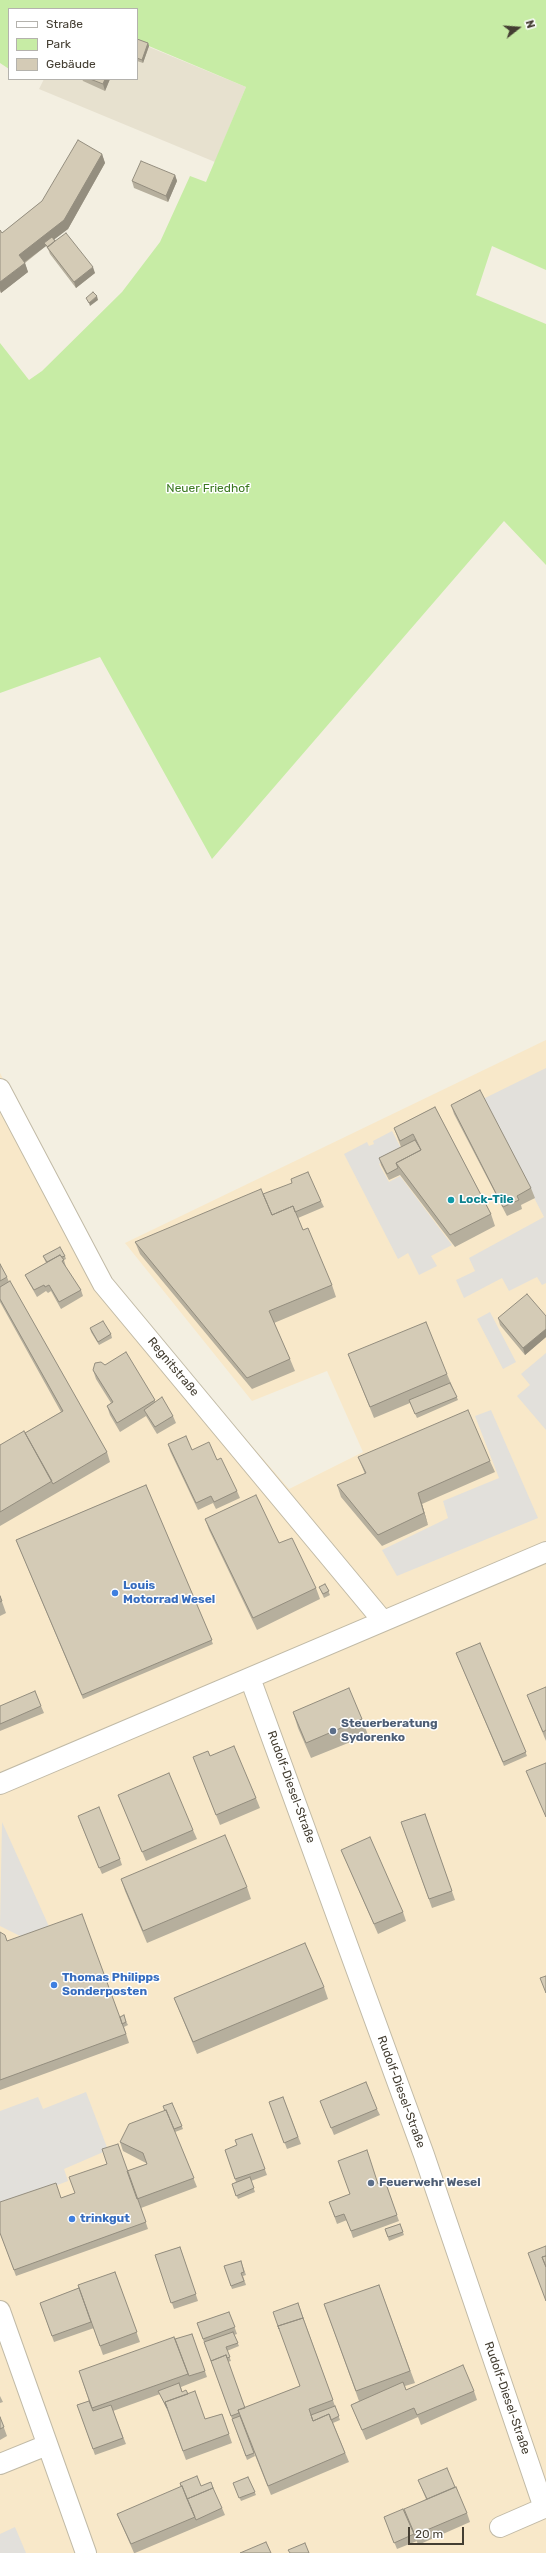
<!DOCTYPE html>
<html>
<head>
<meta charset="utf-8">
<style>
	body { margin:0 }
	#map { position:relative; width:546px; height:2553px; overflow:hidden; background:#f3efe1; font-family:Rubik,sans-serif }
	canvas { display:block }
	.legend { position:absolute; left:8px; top:8px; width:130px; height:72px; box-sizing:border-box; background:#fff; border:1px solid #b4b2ad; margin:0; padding:5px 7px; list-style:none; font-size:12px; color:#443e32 }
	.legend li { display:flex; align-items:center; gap:8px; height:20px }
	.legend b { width:20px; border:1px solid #b4b2ad }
	.north { position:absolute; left:498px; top:8px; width:40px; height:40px; -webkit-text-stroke:3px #fff; paint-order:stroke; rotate:73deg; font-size:11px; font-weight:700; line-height:16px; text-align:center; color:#443e32 }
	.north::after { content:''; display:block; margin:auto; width:14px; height:18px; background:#443e32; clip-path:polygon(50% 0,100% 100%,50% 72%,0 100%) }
	.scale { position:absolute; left:408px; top:2527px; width:56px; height:18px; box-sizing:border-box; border:2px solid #443e32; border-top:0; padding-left:5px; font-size:12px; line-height:14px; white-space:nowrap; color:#443e32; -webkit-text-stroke:3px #fff; paint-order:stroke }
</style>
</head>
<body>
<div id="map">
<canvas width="546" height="2553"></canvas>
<ul class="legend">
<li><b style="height:5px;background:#fff"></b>Straße</li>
<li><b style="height:11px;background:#c7eca5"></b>Park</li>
<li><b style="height:11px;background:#d4cbb6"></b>Gebäude</li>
</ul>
<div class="north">N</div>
<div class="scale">20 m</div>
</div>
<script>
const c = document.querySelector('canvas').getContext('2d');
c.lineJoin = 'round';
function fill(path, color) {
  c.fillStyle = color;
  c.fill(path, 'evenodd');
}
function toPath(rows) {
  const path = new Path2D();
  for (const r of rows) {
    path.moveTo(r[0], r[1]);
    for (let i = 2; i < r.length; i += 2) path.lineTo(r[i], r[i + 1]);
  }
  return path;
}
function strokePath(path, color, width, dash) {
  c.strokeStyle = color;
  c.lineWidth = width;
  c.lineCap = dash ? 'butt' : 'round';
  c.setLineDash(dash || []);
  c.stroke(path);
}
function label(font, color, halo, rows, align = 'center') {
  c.font = font + ' Rubik,sans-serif';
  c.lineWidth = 3;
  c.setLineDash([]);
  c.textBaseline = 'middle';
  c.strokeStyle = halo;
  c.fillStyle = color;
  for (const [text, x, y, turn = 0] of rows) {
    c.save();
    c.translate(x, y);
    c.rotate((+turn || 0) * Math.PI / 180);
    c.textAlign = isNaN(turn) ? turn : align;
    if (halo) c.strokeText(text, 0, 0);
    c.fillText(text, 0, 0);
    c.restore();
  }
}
const residential = toPath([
	[137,42,246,87,215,162,39,89,44,79,137,79]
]);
const commercial = toPath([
	[546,1040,546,2553,0,2553,0,1073,106,1277,289,1489,363,1452,327,1371,252,1401,125,1243]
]);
const green = toPath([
	[0,0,546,0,546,270,492,246,476,295,546,324,546,565,504,521,212,859,100,657,0,693,0,343,29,380,42,371,122,292,160,242,190,176,206,182,246,87,137,41,137,9,9,9,9,69,0,63]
]);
const parking = toPath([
	[546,1068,546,1283,542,1285,537,1277,509,1291,502,1278,464,1298,456,1280,475,1271,469,1258,544,1217,483,1099],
	[392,1131,403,1152,379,1164,389,1182,400,1176,452,1245,431,1256,437,1266,419,1275,408,1253,398,1259,344,1154,367,1142,369,1146,374,1144,373,1141],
	[490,1312,516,1362,503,1369,477,1319],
	[546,1353,546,1430,517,1396,530,1385,521,1374],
	[491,1410,538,1518,397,1576,382,1550,448,1518,443,1501,499,1478,475,1416],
	[2,1822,51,1931,28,1940,0,1926],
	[86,2092,108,2150,64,2169,68,2181,0,2207,0,2111,38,2097,43,2109],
	[15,2527,26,2553,0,2553,0,2534]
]);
const minor = toPath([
	[0,1089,103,1284,383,1621],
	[250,1678,424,2155,544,2508],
	[0,1784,546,1552],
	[0,2311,86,2553],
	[0,2464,47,2445],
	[500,2527,546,2507]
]);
const wall = toPath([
	[137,39,148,43,149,46,143,63,137,61],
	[82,79,110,79,105,91,83,81],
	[102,154,105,163,68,229,54,239,95,273,76,288,50,254,48,249,46,246,25,263,28,272,1,293,0,291,0,230,2,233,42,201],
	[175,175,177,181,168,202,134,188,132,181],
	[451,1105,531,1188,535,1198,521,1205,522,1209,507,1216,454,1114],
	[435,1107,491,1214,495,1226,455,1247,400,1175,389,1180,381,1165,379,1158,401,1147,394,1128],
	[263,1194,321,1201,324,1207,298,1218,303,1230,332,1285,336,1297,274,1323,290,1359,295,1371,252,1389,140,1254,135,1242],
	[43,1256,65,1256,66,1259,64,1260,66,1267,65,1267,81,1290,83,1296,61,1309,51,1291,48,1293,46,1291,37,1297,28,1281,25,1275,46,1263],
	[0,1264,7,1277,9,1282,107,1452,110,1462,0,1526,0,1445,25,1433,61,1412,0,1302],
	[546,1316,546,1337,525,1355,500,1325,498,1318],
	[90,1328,111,1334,112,1338,99,1345,91,1332],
	[348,1354,447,1374,458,1400,417,1418,410,1403,374,1418],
	[93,1370,155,1400,155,1402,173,1416,176,1423,157,1434,146,1416,120,1432,110,1415,107,1406,111,1403,96,1379],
	[168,1444,192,1450,217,1460,237,1491,240,1498,216,1509,213,1503,198,1510,170,1451],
	[358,1457,490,1461,495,1472,422,1504,428,1525,382,1546,341,1497,337,1485,365,1474],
	[146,1485,213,1644,83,1699,16,1540],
	[205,1519,279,1543,316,1588,320,1599,257,1630,209,1530],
	[325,1584,330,1595,324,1598,319,1587],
	[0,1596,6,1613,0,1616],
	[480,1643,527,1756,504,1766,456,1653],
	[546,1687,546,1741,527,1695],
	[0,1706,41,1706,44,1713,0,1731],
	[293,1712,362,1719,368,1735,311,1758,298,1728],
	[210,1756,256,1798,260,1808,220,1825,193,1757],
	[118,1795,193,1830,197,1839,146,1861],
	[425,1814,455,1900,432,1908,401,1822],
	[80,1822,120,1859,122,1865,102,1874],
	[341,1850,403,1912,406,1921,378,1934,345,1859],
	[121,1879,247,1887,251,1899,147,1943,125,1891],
	[0,1932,7,1941,120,2017,125,2019,128,2025,124,2027,129,2043,0,2090],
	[324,1987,328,1999,197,2054,179,2010,174,1998],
	[283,2097,301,2144,287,2149,269,2102],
	[320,2101,377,2109,380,2115,334,2135],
	[172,2103,183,2129,175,2132,197,2187,141,2208,148,2229,16,2276,0,2233,61,2198,75,2193,127,2171,147,2164,146,2163,123,2151,120,2142,165,2111],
	[252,2134,267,2175,251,2181,255,2192,238,2199,232,2184,236,2182,225,2150,237,2145],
	[385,2181,399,2221,353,2238,347,2220,337,2224,329,2202],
	[400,2224,404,2235,389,2241,385,2229],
	[180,2247,198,2301,174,2309,155,2255],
	[241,2261,246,2275,243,2276,246,2285,232,2289,224,2266],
	[115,2272,140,2342,103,2355,82,2296,94,2328,54,2342,40,2303,79,2288],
	[379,2285,415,2383,405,2386,406,2390,474,2391,477,2400,421,2425,418,2417,366,2440,351,2405,359,2401,324,2304],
	[298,2303,340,2420,333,2423,349,2462,271,2495,241,2420,255,2456,247,2460,197,2323,229,2312,237,2334,234,2335,239,2346,227,2351,231,2361,228,2362,245,2408,300,2386],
	[192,2334,207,2377,191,2383,190,2381,191,2383,181,2387,182,2392,188,2394,205,2419,222,2414,232,2443,186,2460,168,2412,160,2394,113,2411,126,2444,95,2455,77,2405,89,2401,79,2371],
	[0,2396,3,2402,0,2403],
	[0,2417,7,2436,0,2440],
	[248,2477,256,2495,241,2501,233,2483],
	[418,2480,467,2513,470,2522,418,2545,416,2538,417,2541,397,2549,384,2517,404,2511,426,2499],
	[201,2486,222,2508,225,2515,135,2553,134,2553,117,2514]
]);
const shadedWall = toPath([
	[148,43,149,46,143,63,142,60],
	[105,79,110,79,105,91,103,84],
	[102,154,105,163,68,229,47,245,44,243,46,246,22,264,19,255],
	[175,175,177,181,168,202,166,196],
	[25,263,28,272,1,293,0,289,0,282],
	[93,267,95,273,76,288,74,282],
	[97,296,98,300,90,306,89,303],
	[546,1329,546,1337,525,1355,523,1348],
	[418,1493,422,1504,428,1525,424,1513]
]);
const building = toPath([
	[137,39,148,43,142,60,137,58,137,39],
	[90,79,105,79,103,84,90,79],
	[78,140,102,154,64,220,19,255,25,263,0,282,0,230,2,233,42,201,78,140],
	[141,161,175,175,166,196,132,181,141,161],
	[66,233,93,267,74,282,47,247,66,233],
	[52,237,55,241,48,247,44,243,52,237],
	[93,292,97,296,89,303,86,298,93,292],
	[480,1090,531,1188,517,1196,519,1200,503,1207,451,1105,480,1090],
	[435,1107,491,1214,450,1235,396,1163,421,1150,413,1134,400,1141,394,1128,435,1107],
	[415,1140,421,1150,396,1163,398,1168,387,1174,379,1158,415,1140],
	[308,1172,321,1201,295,1212,293,1206,272,1215,263,1194,292,1183,291,1179,308,1172],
	[261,1189,272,1215,293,1206,303,1230,308,1228,332,1285,269,1311,290,1359,247,1378,135,1242,261,1189],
	[60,1247,65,1256,62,1257,60,1255,47,1262,43,1256,60,1247],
	[60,1255,64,1260,62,1261,81,1290,59,1302,49,1285,45,1287,44,1285,34,1290,25,1275,60,1255],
	[0,1264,7,1277,0,1281,0,1264],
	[10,1281,107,1452,53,1484,25,1433,63,1411,0,1299,0,1287,10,1281],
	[527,1294,546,1316,546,1329,523,1348,498,1318,527,1294],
	[103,1321,111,1334,98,1342,90,1328,103,1321],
	[426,1322,447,1374,370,1407,348,1354,426,1322],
	[126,1352,155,1400,117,1423,107,1406,113,1402,93,1370,95,1363,101,1362,105,1365,126,1352],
	[450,1383,457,1397,415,1414,409,1400,450,1383],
	[162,1397,173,1416,155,1427,144,1410,162,1397],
	[468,1410,490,1461,418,1493,424,1513,378,1535,337,1485,366,1473,358,1457,468,1410],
	[24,1431,52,1481,0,1512,0,1445,24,1431],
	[186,1436,192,1450,209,1442,217,1460,221,1458,237,1491,214,1502,211,1496,196,1503,168,1444,186,1436],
	[146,1485,212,1640,82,1695,16,1540,146,1485],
	[256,1495,279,1543,292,1538,316,1588,253,1618,205,1519,256,1495],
	[325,1584,329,1591,323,1594,319,1587,325,1584],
	[0,1596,2,1601,0,1602,0,1596],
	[480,1643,526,1752,503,1762,456,1653,480,1643],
	[546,1687,546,1730,543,1732,527,1695,546,1687],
	[349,1688,362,1719,306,1743,293,1712,349,1688],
	[35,1691,41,1706,0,1724,0,1706,35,1691],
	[234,1746,256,1798,216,1815,193,1757,208,1751,210,1756,234,1746],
	[546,1763,546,1817,526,1771,546,1763],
	[169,1773,193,1830,142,1852,118,1795,169,1773],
	[99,1807,120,1859,99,1868,78,1816,99,1807],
	[425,1814,452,1891,429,1899,401,1822,425,1814],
	[225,1835,247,1887,143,1931,121,1879,225,1835],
	[370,1837,403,1912,374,1924,341,1850,370,1837],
	[82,1914,126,2034,0,2080,0,1932,5,1935,7,1941,82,1914],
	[305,1943,324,1987,193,2042,174,1998,305,1943],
	[546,1976,546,1993,540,1978,546,1976],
	[124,2015,126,2022,122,2024,120,2017,124,2015],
	[366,2082,377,2109,331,2128,320,2101,366,2082],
	[283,2097,298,2137,284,2143,269,2102,283,2097],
	[172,2103,182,2126,174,2129,166,2110,165,2111,163,2106,172,2103],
	[166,2110,194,2178,137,2199,127,2171,147,2164,143,2153,120,2142,129,2124,166,2110],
	[252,2134,265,2169,235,2179,225,2150,237,2145,235,2140,252,2134],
	[118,2144,146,2222,14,2270,0,2233,0,2202,56,2183,61,2198,75,2193,69,2177,107,2164,102,2149,118,2144],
	[367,2150,378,2184,385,2181,397,2215,351,2231,344,2214,335,2217,329,2202,350,2194,338,2161,367,2150],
	[250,2177,254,2188,236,2196,232,2184,250,2177],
	[400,2224,403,2232,388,2237,385,2229,400,2224],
	[546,2246,546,2256,542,2257,546,2267,546,2301,528,2253,546,2246],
	[180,2247,196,2294,171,2303,155,2255,180,2247],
	[546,2256,546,2267,542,2257,546,2256],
	[241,2261,244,2272,241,2273,244,2281,231,2286,224,2266,241,2261],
	[115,2272,137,2332,100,2346,78,2285,115,2272],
	[379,2285,410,2371,356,2391,324,2304,379,2285],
	[79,2288,91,2322,52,2336,40,2303,79,2288],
	[298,2303,303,2318,278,2326,279,2329,273,2312,298,2303],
	[229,2312,235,2327,203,2339,197,2323,229,2312],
	[303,2318,333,2400,309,2409,313,2421,329,2414,345,2453,268,2486,238,2410,300,2386,278,2326,303,2318],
	[233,2332,238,2343,226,2347,230,2357,227,2358,226,2355,211,2361,204,2342,233,2332],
	[192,2334,205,2371,189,2376,175,2339,192,2334],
	[174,2337,188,2374,92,2408,79,2371,174,2337],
	[226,2355,245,2408,238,2410,239,2413,231,2416,211,2361,226,2355],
	[463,2365,474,2391,417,2415,414,2408,362,2430,351,2405,403,2382,406,2390,463,2365],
	[179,2383,182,2392,186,2390,188,2394,165,2402,167,2408,158,2391,179,2383],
	[195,2391,205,2419,222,2414,229,2434,183,2451,165,2402,195,2391],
	[89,2401,93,2411,111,2405,123,2438,93,2449,77,2405,89,2401],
	[335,2406,339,2416,331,2420,329,2414,313,2421,311,2415,335,2406],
	[240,2416,254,2453,246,2456,232,2419,240,2416],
	[0,2417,4,2427,0,2429,0,2417],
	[447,2468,455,2487,427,2499,418,2480,447,2468],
	[197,2476,201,2486,211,2482,213,2488,187,2499,182,2486,181,2486,180,2483,197,2476],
	[248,2477,255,2492,239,2498,233,2483,248,2477],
	[182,2486,195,2517,131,2544,117,2514,182,2486],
	[456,2487,467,2513,415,2535,404,2509,456,2487],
	[213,2488,222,2508,196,2520,187,2499,213,2488],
	[403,2509,414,2534,394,2543,384,2517,403,2509],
	[266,2542,271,2553,240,2553,266,2542],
	[305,2543,309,2553,290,2553,288,2550,305,2543]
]);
const markers = [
	[451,1200,4,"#0f9aa8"],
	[115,1593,4,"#3f7fe0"],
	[333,1731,4,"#5c6f8a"],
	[54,1985,4,"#3f7fe0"],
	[371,2183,4,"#5c6f8a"],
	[72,2219,4,"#3f7fe0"]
];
const parkNames = [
	["Neuer Friedhof",208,489]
];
const cultureNames = [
	["Lock-Tile",459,1200]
];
const streetNames = [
	["Regnitstraße",173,1367,50],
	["Rudolf-Diesel-Straße",291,1787,70],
	["Rudolf-Diesel-Straße",401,2092,70],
	["Rudolf-Diesel-Straße",507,2398,71]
];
const shopNames = [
	["Louis",123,1586],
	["Motorrad Wesel",123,1600],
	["Thomas Philipps",62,1978],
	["Sonderposten",62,1992],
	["trinkgut",80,2219]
];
const serviceNames = [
	["Steuerberatung",341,1724],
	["Sydorenko",341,1738],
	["Feuerwehr Wesel",379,2183]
];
fill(residential, '#e7e1cf');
fill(commercial, '#f8e8c9');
fill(green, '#c7eca5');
fill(parking, '#e2e0db');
strokePath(minor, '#c1baa6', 22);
strokePath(minor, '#fff', 20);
fill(wall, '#b6af9d');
fill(shadedWall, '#948e7f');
fill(building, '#d4cbb6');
strokePath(building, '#948e7f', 1);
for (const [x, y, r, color] of markers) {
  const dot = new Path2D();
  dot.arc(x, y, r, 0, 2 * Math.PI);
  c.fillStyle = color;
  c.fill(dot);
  strokePath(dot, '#fff', 1.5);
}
label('12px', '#3c7a21', '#fff', parkNames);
label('bold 12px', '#0d838f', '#fff', cultureNames, 'left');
label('12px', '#443e32', '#fff', streetNames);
label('bold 12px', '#366cbe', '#fff', shopNames, 'left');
label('bold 12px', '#4e5e75', '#fff', serviceNames, 'left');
</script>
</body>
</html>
